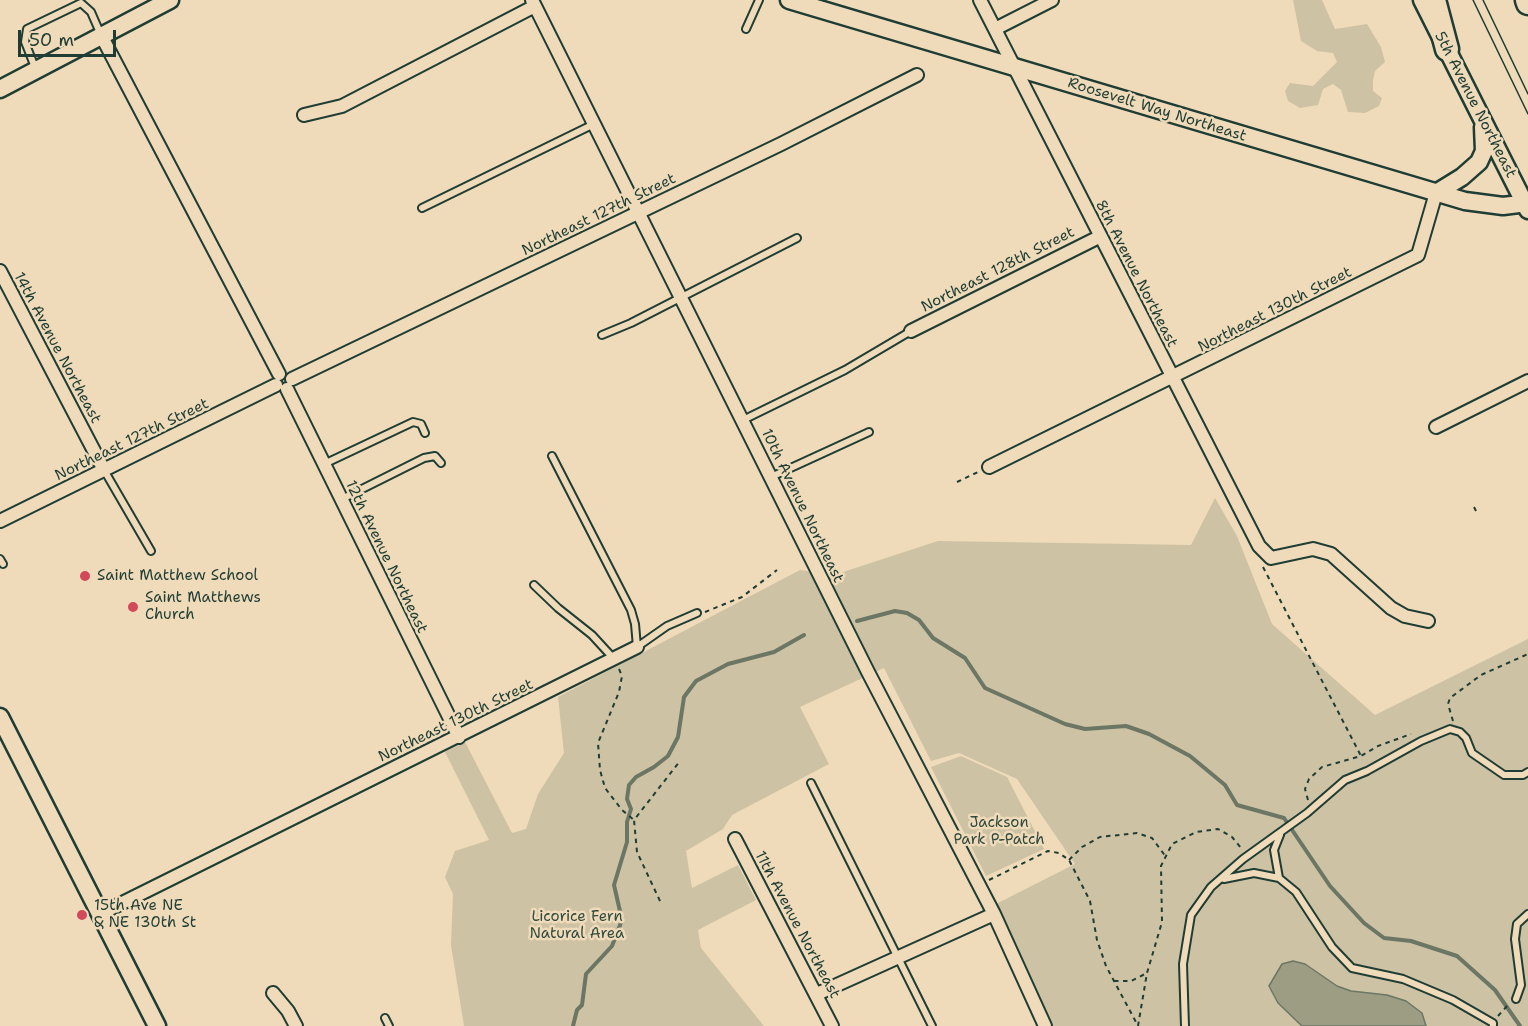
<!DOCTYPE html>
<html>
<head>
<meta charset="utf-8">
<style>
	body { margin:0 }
	#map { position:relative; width:1528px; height:1026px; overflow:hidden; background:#efdbb9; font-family:"Shantell Sans",sans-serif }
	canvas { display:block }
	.scale { position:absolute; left:18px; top:30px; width:98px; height:27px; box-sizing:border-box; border:3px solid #1f3d34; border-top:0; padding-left:8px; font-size:18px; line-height:21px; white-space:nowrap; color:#1f3d34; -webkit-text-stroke:4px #efdbb9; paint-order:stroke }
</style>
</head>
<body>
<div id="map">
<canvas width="1528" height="1026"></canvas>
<div class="scale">50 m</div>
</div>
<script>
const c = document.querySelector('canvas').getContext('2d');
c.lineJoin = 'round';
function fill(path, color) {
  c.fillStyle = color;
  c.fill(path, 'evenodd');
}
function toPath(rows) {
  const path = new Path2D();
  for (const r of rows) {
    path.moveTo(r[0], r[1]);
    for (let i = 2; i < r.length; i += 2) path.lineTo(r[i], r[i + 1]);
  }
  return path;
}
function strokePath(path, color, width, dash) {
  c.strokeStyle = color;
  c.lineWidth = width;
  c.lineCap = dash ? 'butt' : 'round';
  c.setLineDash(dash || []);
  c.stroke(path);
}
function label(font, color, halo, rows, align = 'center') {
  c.font = font + ' "Shantell Sans",sans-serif';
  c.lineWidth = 5;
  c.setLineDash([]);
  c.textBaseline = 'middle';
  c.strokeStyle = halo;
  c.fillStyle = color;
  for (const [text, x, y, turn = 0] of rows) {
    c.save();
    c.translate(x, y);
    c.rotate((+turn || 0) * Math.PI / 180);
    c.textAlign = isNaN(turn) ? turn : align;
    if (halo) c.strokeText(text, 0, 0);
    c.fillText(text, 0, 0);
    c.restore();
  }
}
const green = toPath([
	[1293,0,1322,0,1335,29,1367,24,1381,47,1385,62,1375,71,1373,80,1373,91,1382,98,1379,106,1365,113,1348,112,1341,90,1333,84,1323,89,1318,105,1300,108,1288,101,1285,91,1290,83,1313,86,1337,62,1333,53,1317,51,1301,41],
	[1215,498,1237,536,1272,624,1375,715,1528,639,1528,1026,1052,1026,996,904,1075,864,1017,779,959,753,931,761,884,668,800,707,829,764,732,815,723,829,686,851,692,888,738,865,756,900,698,930,701,948,764,1026,464,1026,451,945,453,894,445,877,455,851,489,840,445,752,465,742,512,833,526,829,538,794,564,753,558,697,800,570,834,575,938,541,1191,545],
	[961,756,1007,777,1044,849,986,876,931,767]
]);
const water = toPath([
	[1293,961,1305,964,1337,986,1351,991,1387,995,1406,1001,1422,1013,1426,1026,1302,1026,1278,1003,1269,986,1282,964,1293,961]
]);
const stream = toPath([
	[857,621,895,611,907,613,919,620,933,638,965,658,985,688,1065,724,1085,729,1126,726,1149,734,1190,756,1225,785,1237,805,1284,818,1330,886,1364,923,1384,938,1411,941,1457,956,1495,990,1520,1026],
	[573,1026,577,1010,582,1005,586,974,612,946,622,920,614,885,627,842,627,822,631,809,627,799,629,785,636,777,654,767,668,756,678,737,684,697,696,681,728,664,774,652,804,635]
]);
const path = toPath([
	[957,482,978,472],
	[1474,507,1476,511],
	[1263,567,1361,756],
	[705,612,742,597,777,570],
	[619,669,622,676,619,692,598,743,600,770,605,788,622,810,634,820],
	[1453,721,1448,704,1450,698,1481,675,1528,654],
	[1308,800,1305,789,1309,779,1322,767,1361,756,1378,746,1411,734],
	[1069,860,1082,847,1100,837,1137,833,1152,838,1166,857],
	[989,880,1048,851,1059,853,1069,860,1090,901,1097,940,1106,966,1137,1024],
	[660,901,637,852,634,820,680,761],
	[1114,981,1131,981,1147,973],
	[1498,1016,1508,1005],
	[1138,1026,1147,973,1162,922,1161,866,1172,844,1196,832,1218,829,1232,837,1241,848]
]);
const lane = toPath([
	[746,29,759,0],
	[36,70,25,42,27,29,81,3,91,12,101,35],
	[422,208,594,124],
	[602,335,631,323,797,238],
	[743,420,845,370,911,331],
	[552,456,631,610,635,624,637,647],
	[324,464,413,422,421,424,425,433],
	[104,470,151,551],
	[771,477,869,432],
	[342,499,424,458,435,456,441,463],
	[0,559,3,564],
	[534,585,558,608,592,635,614,659],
	[637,647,667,626,697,613],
	[811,783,932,1026],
	[1279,878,1274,850,1280,835],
	[1224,879,1254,873,1279,878,1296,892,1332,947,1352,968,1403,979,1453,1000,1493,1023,1493,1026],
	[1516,999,1521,985,1515,939,1517,924,1528,914],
	[385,1018,389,1026],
	[1185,1026,1183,964,1191,915,1211,887,1243,859,1307,813,1345,780,1367,771,1421,741,1450,729,1460,732,1466,738,1472,753,1504,775,1523,775,1528,772]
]);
const street = toPath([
	[532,0,868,672,994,914,1045,1026],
	[980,0,1259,546,1271,558,1313,549,1331,554,1391,608,1405,616,1428,621],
	[995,29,1052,0],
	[102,37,279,374],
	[304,115,342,106,535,6],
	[0,271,104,470],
	[911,331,1099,237],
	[292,379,781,144,917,75],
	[287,389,459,737],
	[1436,427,1528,381],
	[989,467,1418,255,1436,193],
	[0,521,276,385],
	[735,839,832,1026],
	[100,914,637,647],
	[273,993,288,1011,296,1026],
	[817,994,994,914]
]);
const secondary = toPath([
	[789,0,1465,201,1503,206,1528,203],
	[1422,0,1528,210],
	[0,89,170,0],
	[1436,193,1462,177,1479,162,1484,151,1483,127],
	[0,717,157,1026]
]);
const highway = toPath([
	[1434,0,1447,49],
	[1527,0,1528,3]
]);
const tram = toPath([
	[1473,0,1528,114],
	[1483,0,1528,94]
]);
const markers = [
	[85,576,6,"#d1495b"],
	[133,607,6,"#d1495b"],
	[82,915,6,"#d1495b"]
];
const streetNames = [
	["5th Avenue Northeast",1475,105,63],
	["Roosevelt Way Northeast",1157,110,17],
	["Northeast 127th Street",599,215,-26],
	["Northeast 128th Street",998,270,-27],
	["8th Avenue Northeast",1136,274,63],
	["Northeast 130th Street",1275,310,-27],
	["14th Avenue Northeast",57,348,62],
	["Northeast 127th Street",132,440,-26],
	["10th Avenue Northeast",802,506,64],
	["12th Avenue Northeast",386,557,64],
	["Northeast 130th Street",456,721,-26],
	["11th Avenue Northeast",797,925,62]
];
const poiNames = [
	["Saint Matthew School",97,576],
	["Saint Matthews",145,598],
	["Church",145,615],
	["15th Ave NE",94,906],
	["& NE 130th St",94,923]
];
const parkNames = [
	["Jackson",999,823],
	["Park P-Patch",999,840],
	["Licorice Fern",577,917],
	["Natural Area",577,934]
];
fill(green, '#cdc2a3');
fill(water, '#9d9d84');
strokePath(water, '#6b7764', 1.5);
strokePath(stream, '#6b7764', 4);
strokePath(lane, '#1f3d34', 10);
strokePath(street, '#1f3d34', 16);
strokePath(secondary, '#1f3d34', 21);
strokePath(highway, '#1f3d34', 27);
strokePath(path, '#1f3d34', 2, [4.5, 4.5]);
strokePath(lane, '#efdbb9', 6);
strokePath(street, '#efdbb9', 12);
strokePath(secondary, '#efdbb9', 16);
strokePath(highway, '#efdbb9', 22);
strokePath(tram, '#1f3d34', 1.5);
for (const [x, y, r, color] of markers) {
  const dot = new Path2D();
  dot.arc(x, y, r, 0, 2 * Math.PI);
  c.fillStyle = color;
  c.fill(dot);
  strokePath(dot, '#efdbb9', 2);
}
label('15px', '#1f3d34', '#efdbb9', streetNames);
label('15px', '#1f3d34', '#efdbb9', poiNames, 'left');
label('15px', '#304a3f', '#efdbb9', parkNames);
</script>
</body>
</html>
